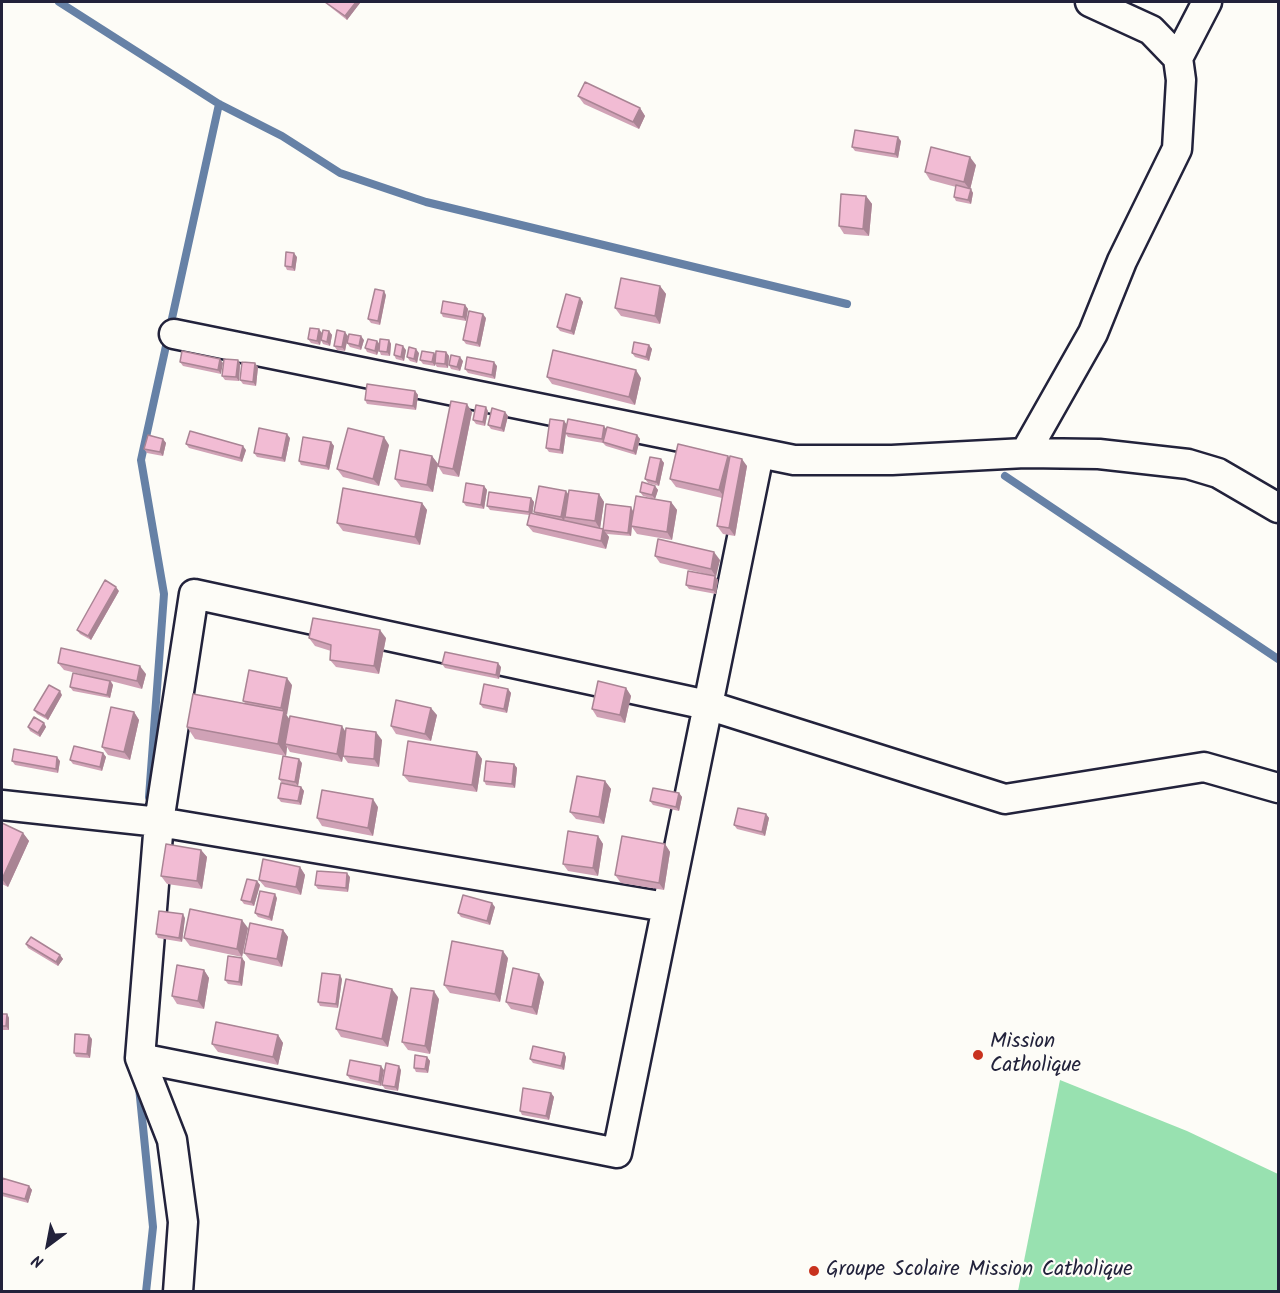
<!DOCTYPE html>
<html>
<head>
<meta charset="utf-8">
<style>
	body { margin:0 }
	#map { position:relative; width:1280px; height:1293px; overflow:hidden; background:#fdfcf7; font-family:Kalam,sans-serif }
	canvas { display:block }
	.frame { position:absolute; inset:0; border:3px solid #22223b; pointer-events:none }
	.north { position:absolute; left:18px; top:1215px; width:60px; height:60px; -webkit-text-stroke:4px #fdfcf7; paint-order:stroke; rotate:212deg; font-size:16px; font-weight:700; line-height:24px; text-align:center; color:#22223b }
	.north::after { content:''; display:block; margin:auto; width:21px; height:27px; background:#22223b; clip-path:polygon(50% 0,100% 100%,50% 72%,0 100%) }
</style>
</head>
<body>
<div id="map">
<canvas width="1280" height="1293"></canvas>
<div class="frame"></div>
<div class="north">N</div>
</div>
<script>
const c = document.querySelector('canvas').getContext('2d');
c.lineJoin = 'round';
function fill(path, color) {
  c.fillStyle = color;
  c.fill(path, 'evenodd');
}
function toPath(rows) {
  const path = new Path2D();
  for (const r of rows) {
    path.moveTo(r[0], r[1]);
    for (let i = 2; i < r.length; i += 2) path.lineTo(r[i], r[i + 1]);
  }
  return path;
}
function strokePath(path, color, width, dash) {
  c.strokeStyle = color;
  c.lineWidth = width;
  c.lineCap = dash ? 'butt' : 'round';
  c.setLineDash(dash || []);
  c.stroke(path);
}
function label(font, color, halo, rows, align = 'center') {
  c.font = font + ' Kalam,sans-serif';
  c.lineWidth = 4.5;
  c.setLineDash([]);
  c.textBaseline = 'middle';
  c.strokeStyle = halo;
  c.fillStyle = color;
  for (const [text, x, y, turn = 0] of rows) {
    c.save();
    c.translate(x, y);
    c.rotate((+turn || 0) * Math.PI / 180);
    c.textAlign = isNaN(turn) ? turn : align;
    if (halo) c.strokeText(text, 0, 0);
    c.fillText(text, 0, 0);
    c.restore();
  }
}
const green = toPath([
	[1060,1080,1187,1131,1278,1174,1278,1291,1018,1291]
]);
const stream = toPath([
	[59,2,219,104,282,136,340,173,426,202,847,304],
	[1005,476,1278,659],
	[149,797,164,594,141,460,219,104],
	[139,1087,153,1227,146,1292]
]);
const street = toPath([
	[1178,58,1207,2],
	[174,334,794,460,892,460,1025,453,1099,454,1188,464,1218,473,1278,508],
	[1025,453,1093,333,1122,261,1177,149,1181,80,1178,58,1151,30,1090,2],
	[2,805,159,822,666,907],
	[140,1058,617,1153,759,454],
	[178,1292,183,1222,172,1140,140,1058,159,822,194,594,707,705,1005,799,1204,767,1278,788]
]);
const wall = toPath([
	[324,2,359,2,360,3,347,20],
	[578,96,640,108,645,116,639,129,584,104],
	[901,141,898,158,855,151,852,147],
	[976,165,970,189,973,193,971,204,956,201,954,197,956,187,930,180,925,172],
	[866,196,872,204,869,236,844,234,839,226],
	[297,257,295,271,287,270,285,266],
	[660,286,666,294,660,324,621,316,615,308],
	[386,295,380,325,371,323,368,319],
	[580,298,583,302,574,335,560,331,557,327],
	[465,305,468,309,466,321,443,317,441,313],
	[486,318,480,347,466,344,463,340],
	[329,331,332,335,330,346,323,344,321,340],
	[322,333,320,345,311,343,308,339],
	[348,336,345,351,337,350,334,346],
	[364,340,361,350,350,347,347,343],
	[389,340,391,344,390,356,381,355,379,350,377,355,367,352,365,348,377,341,380,344],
	[649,345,652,349,649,361,635,357,632,353],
	[406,350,404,361,396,359,394,355],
	[446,352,449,356,448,368,437,367,435,364,435,366,423,364,420,360,434,353,435,355],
	[419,353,417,363,410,361,407,357],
	[220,359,221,374,183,366,180,362],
	[238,360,240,364,239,381,225,380,222,376],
	[463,361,460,371,451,369,449,365],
	[497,366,495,379,468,373,465,369],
	[258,367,256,386,243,384,240,380],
	[547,377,641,378,635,405,552,384],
	[415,391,418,395,416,410,367,404,365,400],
	[488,411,485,426,476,424,473,420],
	[472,412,459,477,443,474,438,466],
	[505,412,508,416,504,432,491,429,488,425],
	[564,421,567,425,563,454,549,452,546,448],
	[607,430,637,435,640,439,636,455,606,446,603,443,568,437,565,433],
	[290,438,285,462,257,457,254,453],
	[163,439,166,443,163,456,147,453,144,449],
	[331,442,334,446,329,470,301,465,299,461],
	[186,444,246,450,242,462,189,448],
	[389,445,379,486,343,477,337,469],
	[432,456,438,464,433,492,401,487,395,479],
	[728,456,730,459,747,466,735,536,723,534,717,526,722,498,676,487,670,479],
	[661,459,664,463,659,486,648,483,645,479],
	[484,486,487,490,484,509,466,506,463,502],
	[655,486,658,490,655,499,643,496,640,492],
	[568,494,599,494,604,502,600,528,603,529,633,511,671,502,677,510,672,540,637,534,632,527,631,536,607,534,609,537,606,549,533,532,527,525,529,515,490,510,487,506,531,498,534,502,532,514,536,514,534,512],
	[422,503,427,510,420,545,343,531,337,523],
	[655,556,720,560,715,576,718,580,716,594,689,589,686,585,706,574,660,563],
	[119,591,91,640,80,634,77,630],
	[309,638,386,638,379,674,336,667,330,660,331,651,315,646],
	[58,663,146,674,142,689,111,681,113,685,110,698,73,691,70,687,100,679,64,670],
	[442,664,501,667,499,679,445,668],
	[292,685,286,715,289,720,382,740,379,767,348,763,343,756,342,762,290,752,287,747,286,756,195,739,187,727,246,704,243,701],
	[626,688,631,696,625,723,597,717,592,709],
	[508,689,511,693,507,713,483,708,480,704],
	[62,695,48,720,37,714,34,710],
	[134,712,139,720,130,760,108,755,102,747],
	[437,715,431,741,396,734,391,726],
	[44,723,46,727,40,737,30,731,28,727],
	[477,752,482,759,477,792,409,782,403,775],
	[103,753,106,757,102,771,73,764,70,760],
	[12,761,60,761,58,773,15,765],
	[302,763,298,786,282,783,279,779],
	[514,764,517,768,515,788,486,785,484,781],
	[605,781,611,789,604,824,576,819,570,812],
	[301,787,304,791,301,805,281,802,278,798],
	[679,793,682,797,679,811,653,805,650,801],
	[378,807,373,836,322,826,317,818],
	[766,814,769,818,765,836,737,829,734,825],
	[2,823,23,833,29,841,8,887,2,884],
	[598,836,603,844,598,876,568,871,563,864],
	[665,844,670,852,664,890,621,883,615,875],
	[201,850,207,857,202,889,167,884,161,876],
	[300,867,305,875,301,895,265,887,259,880],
	[350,877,348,892,318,889,315,885],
	[257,881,260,885,254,906,244,904,241,900],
	[277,898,272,921,258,917,255,913],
	[495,907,490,925,461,917,458,913],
	[185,918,182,942,158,938,156,934],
	[248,928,242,957,190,946,184,938],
	[283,930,288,937,282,967,250,960,244,953],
	[26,944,60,955,63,959,58,966,28,948],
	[242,958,245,962,242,986,228,984,225,980],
	[508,958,500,1002,450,993,444,985],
	[204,970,209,978,204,1009,177,1004,172,996],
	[342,979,338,1008,320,1006,318,1002],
	[544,982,537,1015,511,1009,506,1002],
	[398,997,388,1047,341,1037,336,1029],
	[439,999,430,1054,408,1050,402,1042],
	[2,1014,7,1014,9,1018,9,1030,2,1030],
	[278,1035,283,1043,278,1065,218,1052,212,1044],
	[92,1039,90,1058,76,1057,74,1053],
	[564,1053,566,1057,564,1070,533,1063,530,1059],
	[427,1057,430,1061,428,1073,416,1072,414,1068],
	[384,1070,381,1086,350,1079,347,1075],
	[401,1070,398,1091,385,1089,382,1085],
	[551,1093,554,1097,549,1120,522,1115,520,1111],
	[2,1178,29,1186,32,1190,28,1203,2,1196]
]);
const shadedWall = toPath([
	[356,2,359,2,360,3,347,20,345,16],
	[640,108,645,116,639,129,633,122],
	[898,137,901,141,898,158,895,154],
	[970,157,976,165,970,190,964,182],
	[971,189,973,193,971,204,968,200],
	[866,196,872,204,869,236,863,229],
	[294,253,297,257,295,271,292,267],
	[660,286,666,294,660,324,655,316],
	[384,291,386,295,380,325,378,321],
	[580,298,583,302,574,335,571,331],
	[465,305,468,309,466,321,463,317],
	[483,314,486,318,480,347,477,343],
	[319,329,322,333,320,345,317,341],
	[329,331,332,335,330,346,327,342],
	[345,332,348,336,345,351,342,347],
	[361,336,364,340,361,350,359,346],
	[389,340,391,344,390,356,387,352],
	[377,341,380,345,377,355,375,351],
	[649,345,652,349,649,361,646,357],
	[403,346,406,350,404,361,401,357],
	[416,349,419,353,417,363,414,359],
	[446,352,449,356,448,368,445,364],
	[434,353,437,357,435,366,432,362],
	[460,357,463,361,460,371,457,367],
	[220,359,223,363,221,374,218,370],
	[238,360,240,364,239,381,236,377],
	[494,362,497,366,495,379,492,375],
	[255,363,258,367,256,386,253,382],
	[636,370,641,378,635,405,629,397],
	[415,391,418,395,416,410,413,406],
	[467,404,472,412,459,477,453,469],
	[486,407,488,411,485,426,483,422],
	[505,412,508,416,504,432,501,428],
	[564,421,567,425,563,454,560,450],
	[604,426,607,430,605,443,602,439],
	[287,434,290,438,285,462,282,458],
	[637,435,640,439,636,455,633,451],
	[384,437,389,445,379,486,373,479],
	[163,439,166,443,163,456,160,452],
	[331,442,334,446,329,470,326,466],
	[243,446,246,450,242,462,240,458],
	[432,456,438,464,433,492,427,485],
	[728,456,733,464,725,498,719,490],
	[661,459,664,463,659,486,656,482],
	[742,459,747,466,735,536,729,528],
	[484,486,487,490,484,509,481,505],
	[655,486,658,490,655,499,652,495],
	[566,491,569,495,564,521,561,517],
	[599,494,604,502,600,529,595,521],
	[531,498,534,502,532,516,529,512],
	[671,502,677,510,672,540,667,532],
	[422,503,427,510,420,545,415,537],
	[631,507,633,511,631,536,628,533],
	[603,529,609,537,606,549,601,541],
	[714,552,720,560,716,577,711,569],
	[715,576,718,580,716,594,713,590],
	[116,587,119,591,91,640,88,636],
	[380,630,386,638,379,674,374,666],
	[498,663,501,667,499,679,496,675],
	[140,666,146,674,142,689,137,681],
	[287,678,292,685,287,715,281,708],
	[110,681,113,685,110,698,107,695],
	[626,688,631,696,625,723,620,715],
	[508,689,511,693,507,713,504,709],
	[60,691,62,695,48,720,45,716],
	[431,708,437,715,431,741,425,734],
	[284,711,292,723,285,744,287,747,286,756,278,744],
	[134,712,139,720,130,760,124,752],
	[44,723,46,727,40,737,38,733],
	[342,726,347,734,342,762,337,754],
	[376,732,382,740,379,767,374,759],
	[477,752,482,759,477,792,472,785],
	[103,753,106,757,102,771,100,767],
	[57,757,60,761,58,773,56,769],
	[299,759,302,763,298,786,295,782],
	[514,764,517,768,515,788,512,784],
	[605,781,611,789,604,824,599,817],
	[301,787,304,791,301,805,298,801],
	[679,793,682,797,679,811,676,807],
	[373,799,378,807,373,836,368,828],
	[766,814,769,818,765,836,762,832],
	[23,833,29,841,8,887,2,879],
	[598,836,603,844,598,876,593,868],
	[665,844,670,852,664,890,659,883],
	[201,850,207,857,202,889,197,881],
	[300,867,305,875,301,895,296,887],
	[347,873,350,877,348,892,346,888],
	[257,881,260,885,254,906,251,902],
	[275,894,277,898,272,921,269,917],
	[492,903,495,907,490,925,487,921],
	[183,914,185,918,182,942,179,938],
	[242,920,248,928,242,957,237,949],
	[283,930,288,937,282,967,277,959],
	[503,951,508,958,500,1002,495,994],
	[60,955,63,959,58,966,56,962],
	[242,958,245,962,242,986,239,982],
	[204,970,209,978,204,1009,198,1001],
	[539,974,544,982,537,1015,532,1007],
	[340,975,342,979,338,1008,336,1004],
	[392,989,398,997,388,1047,382,1039],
	[434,991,439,999,430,1054,425,1046],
	[7,1014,9,1018,9,1030,6,1026],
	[89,1035,92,1039,90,1058,87,1054],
	[278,1035,283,1043,278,1065,273,1057],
	[564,1053,566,1057,564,1070,561,1066],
	[427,1057,430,1061,428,1073,425,1069],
	[381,1066,384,1070,381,1086,379,1082],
	[399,1066,401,1070,398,1091,395,1087],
	[551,1093,554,1097,549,1120,546,1116],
	[29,1186,32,1190,28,1203,25,1199]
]);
const building = toPath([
	[325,2,356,2,345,16,325,2],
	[585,82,640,108,633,122,578,96,585,82],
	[855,130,898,137,895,154,852,147,855,130],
	[931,147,970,157,964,182,925,172,931,147],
	[956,185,971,189,968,200,954,197,956,185],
	[841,194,866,196,863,229,839,226,841,194],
	[286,252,294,253,292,267,285,266,286,252],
	[621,278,660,286,655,316,615,308,621,278],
	[375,289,384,291,378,321,368,319,375,289],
	[566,294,580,298,571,331,557,327,566,294],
	[443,301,465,305,463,317,441,313,443,301],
	[469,311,483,314,477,343,463,340,469,311],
	[310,328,319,329,317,341,308,339,310,328],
	[323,330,329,331,327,342,321,340,323,330],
	[337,330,345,332,342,347,334,346,337,330],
	[349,334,361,336,359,346,347,343,349,334],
	[368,339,377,341,375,351,365,348,368,339],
	[380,339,389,340,387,352,379,351,380,339],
	[634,342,649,345,646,357,632,353,634,342],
	[396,344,403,346,401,357,394,355,396,344],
	[409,347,416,349,414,359,407,357,409,347],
	[553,350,636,370,629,397,547,377,553,350],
	[182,351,220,359,218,370,180,362,182,351],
	[422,351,434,353,432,362,420,360,422,351],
	[436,351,446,352,445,364,435,363,436,351],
	[451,355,460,357,457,367,449,365,451,355],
	[467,357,494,362,492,375,465,369,467,357],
	[224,359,238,360,236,377,222,376,224,359],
	[242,362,255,363,253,382,240,380,242,362],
	[367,384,415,391,413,406,365,400,367,384],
	[451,401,467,404,453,469,438,466,451,401],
	[476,405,486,407,483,422,473,420,476,405],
	[492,408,505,412,501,428,488,425,492,408],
	[550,419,564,421,560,450,546,448,550,419],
	[568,419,604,426,602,439,565,433,568,419],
	[607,427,637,435,633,451,603,442,607,427],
	[259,428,287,434,282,458,254,453,259,428],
	[348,428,384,437,373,479,337,469,348,428],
	[190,431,243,446,240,458,186,444,190,431],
	[148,435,163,439,160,452,144,449,148,435],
	[303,437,331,442,326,466,299,461,303,437],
	[678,444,728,456,719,490,670,479,678,444],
	[400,450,432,456,427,485,395,479,400,450],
	[730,456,742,459,729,528,717,526,730,456],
	[650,457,661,459,656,482,645,479,650,457],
	[642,482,655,486,652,495,640,492,642,482],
	[466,483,484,486,481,505,463,502,466,483],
	[539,486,566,491,561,517,534,512,539,486],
	[343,488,422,503,415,537,337,523,343,488],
	[569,490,599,494,595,521,565,517,569,490],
	[489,492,531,498,529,512,487,506,489,492],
	[636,496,671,502,667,532,631,526,636,496],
	[606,504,631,507,628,533,603,530,606,504],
	[530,513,603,529,601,541,527,525,530,513],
	[658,539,714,552,711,569,655,556,658,539],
	[688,571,715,576,713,590,686,585,688,571],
	[105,580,116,587,88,636,77,630,105,580],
	[313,618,380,630,374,666,330,660,331,645,309,638,313,618],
	[61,648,140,666,137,681,58,663,61,648],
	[445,652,498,663,496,675,442,664,445,652],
	[249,670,287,678,281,708,243,701,249,670],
	[73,673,110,681,107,695,70,687,73,673],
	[598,681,626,688,620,715,592,709,598,681],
	[484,684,508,689,504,709,480,704,484,684],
	[49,685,60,691,45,716,34,710,49,685],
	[193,694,284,711,278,744,187,727,193,694],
	[396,700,431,708,425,734,391,726,396,700],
	[111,707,134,712,124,752,102,747,111,707],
	[290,716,342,726,337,754,285,744,290,716],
	[34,717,44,723,38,733,28,727,34,717],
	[346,728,376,732,374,759,343,756,346,728],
	[408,741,477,752,472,785,403,775,408,741],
	[74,746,103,753,100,767,70,760,74,746],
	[14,749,57,757,56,769,12,761,14,749],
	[283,756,299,759,295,782,279,779,283,756],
	[486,761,514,764,512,784,484,781,486,761],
	[577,776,605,781,599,817,570,812,577,776],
	[281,783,301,787,298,801,278,798,281,783],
	[653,788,679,793,676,807,650,801,653,788],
	[322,790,373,799,368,828,317,818,322,790],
	[738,808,766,814,762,832,734,825,738,808],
	[2,823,23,833,2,879,2,823],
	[568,831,598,836,593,868,563,864,568,831],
	[622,836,665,844,659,883,615,875,622,836],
	[166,844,201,850,197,881,161,876,166,844],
	[263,859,300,867,296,887,259,880,263,859],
	[317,871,347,873,346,888,315,885,317,871],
	[247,879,257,881,251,902,241,900,247,879],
	[260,891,275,894,269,917,255,913,260,891],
	[463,895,492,903,487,921,458,913,463,895],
	[190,909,242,920,237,949,184,938,190,909],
	[159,911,183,914,179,938,156,934,159,911],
	[250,923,283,930,277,959,244,953,250,923],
	[31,937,60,955,56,962,26,944,31,937],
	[452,941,503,951,495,994,444,985,452,941],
	[228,956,242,958,239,982,225,980,228,956],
	[177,965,204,970,198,1001,172,996,177,965],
	[513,968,539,974,532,1007,506,1002,513,968],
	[322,973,340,975,336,1004,318,1002,322,973],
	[346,979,392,989,382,1039,336,1029,346,979],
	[411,988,434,991,425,1046,402,1042,411,988],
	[2,1014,7,1014,6,1026,2,1026,2,1014],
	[216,1022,278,1035,273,1057,212,1044,216,1022],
	[75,1034,89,1035,87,1054,74,1053,75,1034],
	[533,1046,564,1053,561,1066,530,1059,533,1046],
	[415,1055,427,1057,425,1069,414,1068,415,1055],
	[350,1060,381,1066,379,1082,347,1075,350,1060],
	[386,1063,399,1066,395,1087,382,1085,386,1063],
	[523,1088,551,1093,546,1116,520,1111,523,1088],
	[2,1178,29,1186,25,1199,2,1193,2,1178]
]);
const markers = [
	[978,1055,6,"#c8321e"],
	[814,1271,6,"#c8321e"]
];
const poiNames = [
	["Mission",990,1043],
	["Catholique",990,1067],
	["Groupe Scolaire Mission Catholique",826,1271]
];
fill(green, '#98e1b0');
strokePath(stream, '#6681a6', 8);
strokePath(street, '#22223b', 33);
strokePath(street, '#fdfcf7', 28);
fill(wall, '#d0a2b6');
fill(shadedWall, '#a98494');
fill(building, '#f2bcd4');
strokePath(building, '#a98494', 1.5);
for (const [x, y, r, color] of markers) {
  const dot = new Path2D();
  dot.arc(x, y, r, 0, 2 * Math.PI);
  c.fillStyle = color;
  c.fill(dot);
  strokePath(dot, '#fdfcf7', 2);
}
label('21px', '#22223b', '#fdfcf7', poiNames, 'left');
</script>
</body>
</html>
